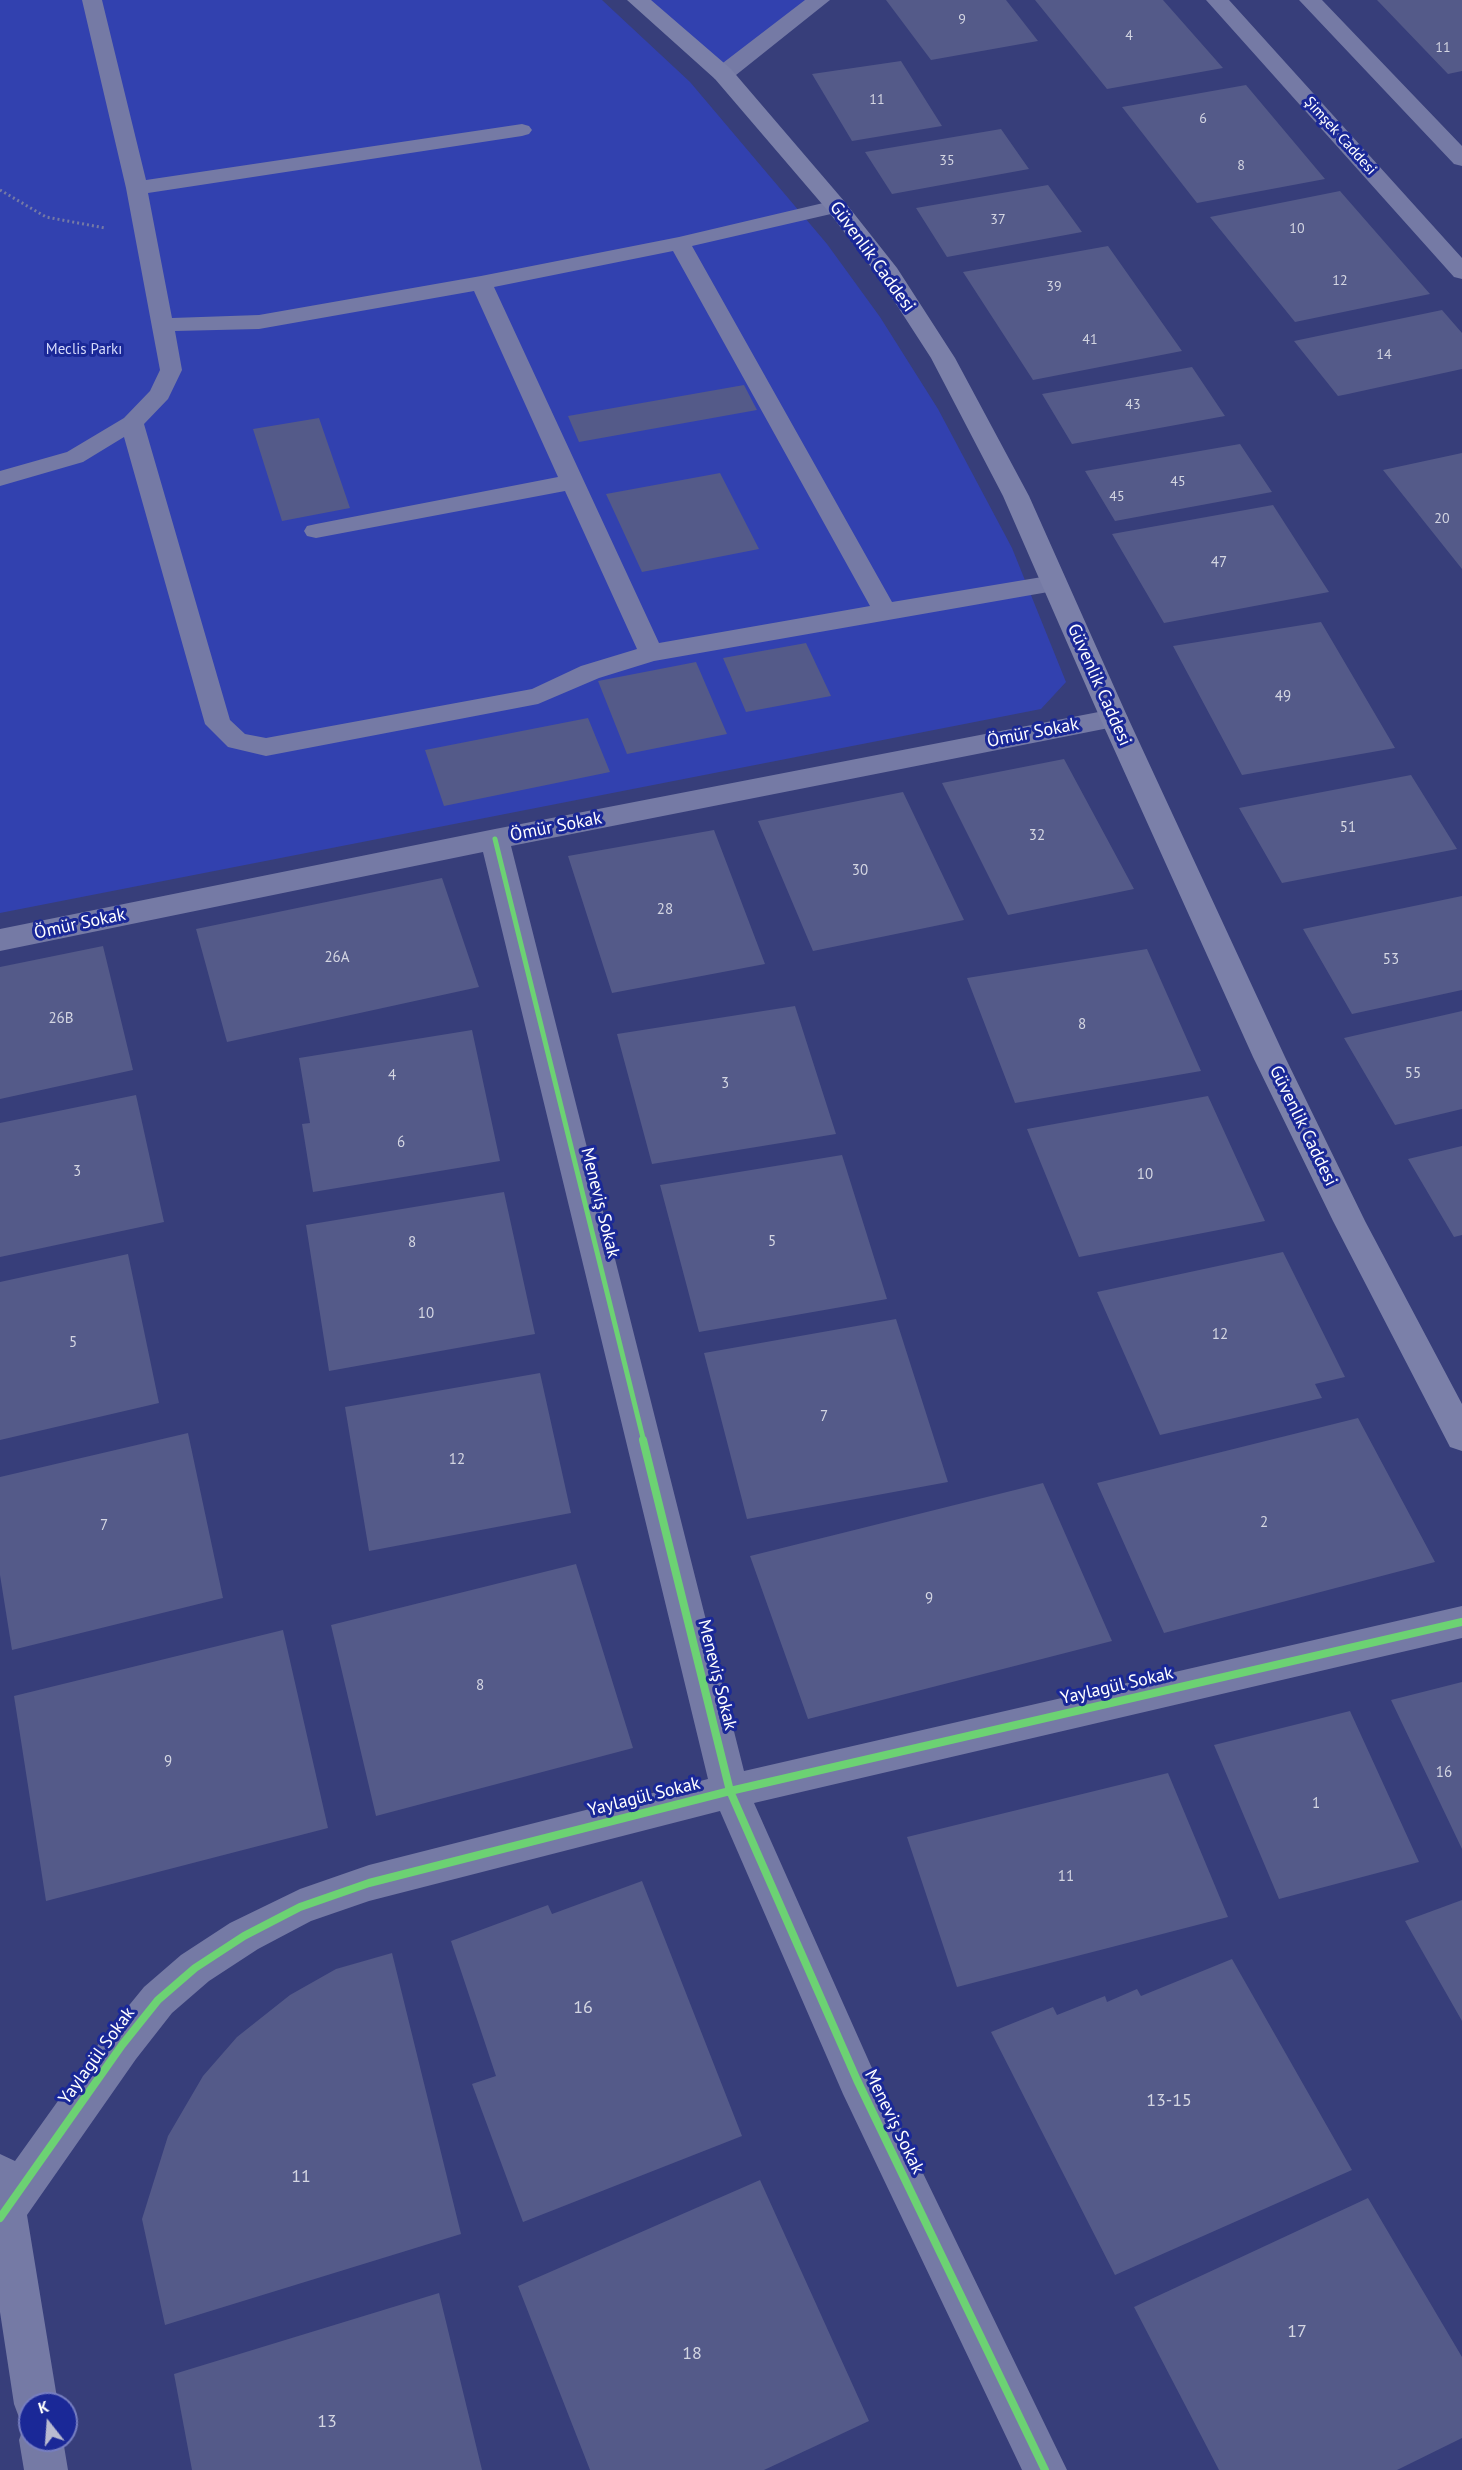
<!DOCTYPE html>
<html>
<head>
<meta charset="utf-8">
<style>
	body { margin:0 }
	#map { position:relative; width:1462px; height:2470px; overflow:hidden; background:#373e7a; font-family:"PT Sans",sans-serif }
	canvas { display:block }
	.north { position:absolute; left:18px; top:2392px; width:60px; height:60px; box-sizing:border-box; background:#1a2897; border:2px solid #767ec1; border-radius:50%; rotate:343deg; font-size:16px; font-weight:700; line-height:24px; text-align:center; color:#fff }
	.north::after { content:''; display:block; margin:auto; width:21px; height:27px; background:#b9bbd0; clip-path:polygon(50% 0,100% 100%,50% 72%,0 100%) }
</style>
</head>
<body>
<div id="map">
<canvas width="1462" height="2470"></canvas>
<div class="north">K</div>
</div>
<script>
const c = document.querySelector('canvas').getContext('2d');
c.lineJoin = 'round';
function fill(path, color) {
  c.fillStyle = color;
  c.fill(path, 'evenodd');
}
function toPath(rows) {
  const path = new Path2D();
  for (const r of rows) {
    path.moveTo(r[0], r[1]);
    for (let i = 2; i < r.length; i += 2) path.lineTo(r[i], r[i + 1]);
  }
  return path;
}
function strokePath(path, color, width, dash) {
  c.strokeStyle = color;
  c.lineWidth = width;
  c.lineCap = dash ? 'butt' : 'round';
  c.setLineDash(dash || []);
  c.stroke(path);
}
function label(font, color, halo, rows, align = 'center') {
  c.font = font + ' "PT Sans",sans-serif';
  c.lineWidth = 6;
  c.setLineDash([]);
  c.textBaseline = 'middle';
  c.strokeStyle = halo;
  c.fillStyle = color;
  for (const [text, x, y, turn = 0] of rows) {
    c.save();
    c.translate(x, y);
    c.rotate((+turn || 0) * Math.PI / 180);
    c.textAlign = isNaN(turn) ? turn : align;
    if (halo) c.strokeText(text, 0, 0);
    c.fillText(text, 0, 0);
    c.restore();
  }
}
const green = toPath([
	[0,0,602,0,690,82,827,244,880,317,938,409,1012,548,1066,682,1041,709,0,913],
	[638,0,819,0,723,74]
]);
const building = toPath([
	[886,0,1006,0,1038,41,931,60],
	[1035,0,1163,0,1223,68,1107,89],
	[1377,0,1462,0,1462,71,1448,74],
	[901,61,942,126,852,141,812,74],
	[1246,85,1325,179,1197,203,1122,107],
	[1001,129,1029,169,892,194,865,152],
	[1048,185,1082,232,947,257,916,208],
	[1340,191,1430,294,1295,322,1210,217],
	[1108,246,1182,351,1033,380,963,272],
	[1442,310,1462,333,1462,369,1348,394,1338,396,1294,341],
	[1192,367,1225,416,1072,444,1042,394],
	[744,385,757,410,579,442,568,416],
	[319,418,350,508,282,521,253,429],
	[1240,444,1272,492,1115,521,1085,471],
	[1462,453,1462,569,1383,470],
	[720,473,759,549,642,572,606,494],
	[1273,505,1329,592,1164,623,1112,534],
	[1321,622,1395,748,1242,775,1173,646],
	[806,643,831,696,746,712,723,658],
	[696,662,727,734,627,754,598,681],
	[588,718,610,772,444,806,425,750],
	[1064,759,1134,889,1008,915,942,783],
	[1411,775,1457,849,1282,883,1239,808],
	[903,792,964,920,813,951,758,821],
	[714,830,765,964,612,993,568,856],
	[442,878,479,987,227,1042,196,929],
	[1462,896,1462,990,1352,1014,1303,929],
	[103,946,133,1070,0,1099,0,967],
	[1147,949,1201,1071,1015,1103,967,978],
	[795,1006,836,1134,652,1164,617,1034],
	[1462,1011,1462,1109,1395,1125,1344,1038],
	[472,1030,500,1161,313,1192,302,1124,310,1123,299,1058],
	[136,1095,164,1222,0,1257,0,1123],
	[1208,1096,1265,1221,1079,1257,1027,1129],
	[1462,1146,1462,1235,1454,1237,1408,1159],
	[842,1155,887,1299,699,1332,660,1185],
	[504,1192,535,1334,329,1371,306,1225],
	[1283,1252,1345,1377,1315,1384,1322,1398,1160,1435,1097,1292],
	[128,1254,159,1403,0,1440,0,1282],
	[896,1319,948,1482,747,1519,704,1353],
	[540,1373,571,1513,369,1551,345,1407],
	[1358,1418,1435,1562,1164,1633,1097,1483],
	[188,1433,223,1598,12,1650,0,1575,0,1477],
	[1043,1483,1112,1641,808,1719,750,1556],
	[576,1564,633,1748,376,1816,331,1625],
	[283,1630,328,1828,46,1901,14,1696],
	[1462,1682,1462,1849,1391,1700],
	[1350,1711,1419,1862,1279,1899,1214,1745],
	[1168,1773,1228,1917,957,1987,907,1837],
	[642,1881,742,2136,523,2222,472,2084,496,2076,451,1941,548,1905,552,1914],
	[1462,1900,1462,2021,1405,1921],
	[392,1953,461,2234,165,2325,142,2219,168,2136,203,2076,237,2037,290,1995,336,1969],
	[1232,1959,1352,2170,1115,2275,991,2032,1053,2007,1057,2015,1105,1996,1107,2002,1137,1989,1141,1996],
	[760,2180,869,2421,764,2470,590,2470,518,2286],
	[1368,2198,1462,2357,1462,2438,1397,2470,1219,2470,1134,2307],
	[439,2293,482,2470,192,2470,174,2374]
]);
const path = toPath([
	[0,190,46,217,105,228]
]);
const lane = toPath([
	[82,0,102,0,146,180,522,124,529,126,532,130,529,134,522,136,148,193,172,318,259,315,481,276,679,237,836,200,844,201,847,206,844,211,692,246,892,602,1054,575,1063,578,1066,583,1063,588,1054,591,654,661,599,678,538,704,266,756,228,747,205,724,124,437,83,462,0,486,0,471,67,452,124,418,150,391,160,370,126,188,82,0],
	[673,251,870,606,659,643,494,287,673,251],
	[474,291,558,477,316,524,307,526,304,531,307,536,316,538,565,491,637,649,581,666,532,689,266,738,245,734,230,720,144,424,168,399,182,370,175,331,259,329,474,291]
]);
const street = toPath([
	[805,0,830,0,731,79,723,81,715,79,712,74,715,69,805,0],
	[1206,0,1229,0,1462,258,1462,279,1454,277,1206,0],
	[1299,0,1322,0,1462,146,1462,166,1454,164,1299,0],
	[1114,709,1124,711,1128,718,1124,725,511,846,744,1771,1462,1606,1462,1638,754,1803,871,2066,1067,2470,1022,2470,843,2094,720,1811,369,1901,311,1921,258,1949,209,1981,172,2013,136,2059,27,2215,58,2404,30,2404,30,2440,63,2440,68,2470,24,2470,19,2440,25,2424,29,2423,20,2420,14,2404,0,2312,0,2154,15,2161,108,2031,144,1987,181,1955,230,1923,300,1889,369,1865,708,1779,483,852,0,951,0,929,495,829,1114,709]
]);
const secondary = toPath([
	[627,0,651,0,731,69,844,201,897,268,955,358,1029,496,1128,718,1285,1057,1365,1221,1462,1404,1462,1451,1450,1447,1333,1221,1253,1057,1100,718,1003,496,931,358,878,276,828,211,715,79,627,0]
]);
const cyclewayFar1 = toPath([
	[495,839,644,1442]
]);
const cycleway = toPath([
	[643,1440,730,1791,857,2080,1045,2470],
	[0,2218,122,2045,158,2000,195,1968,244,1936,300,1907,369,1883,730,1791,1462,1622]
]);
const farNumbernames = [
	["9",962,20],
	["4",1129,36],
	["11",1443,48],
	["11",877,100],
	["6",1203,119],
	["35",947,161],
	["8",1241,166],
	["37",998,220],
	["10",1297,229],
	["12",1340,281],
	["39",1054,287],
	["41",1090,340],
	["14",1384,355],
	["43",1133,405],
	["45",1178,482],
	["45",1117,497],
	["20",1442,519]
];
const farStreetnames = [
	["Şimşek Caddesi",1340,136,48]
];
const farParknames = [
	["Meclis Parkı",84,350]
];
const numberNames = [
	["47",1219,563],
	["49",1283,697],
	["51",1348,828],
	["32",1037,836],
	["30",860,871],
	["28",665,910],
	["26A",337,958],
	["53",1391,960],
	["26B",61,1019],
	["8",1082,1025],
	["55",1413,1074],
	["4",392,1076],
	["3",725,1084],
	["6",401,1143],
	["3",77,1172],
	["10",1145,1175],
	["5",772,1242],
	["8",412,1243],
	["10",426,1314],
	["12",1220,1335],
	["5",73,1343],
	["7",824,1417],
	["12",457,1460],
	["2",1264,1523],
	["7",104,1526],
	["9",929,1599],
	["8",480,1686],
	["9",168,1762],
	["16",1444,1773],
	["1",1316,1804],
	["11",1066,1877]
];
const streetNames = [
	["Güvenlik Caddesi",872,257,54],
	["Güvenlik Caddesi",1099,685,66],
	["Ömür Sokak",1033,733,-11],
	["Ömür Sokak",556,827,-11],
	["Ömür Sokak",80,924,-12],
	["Güvenlik Caddesi",1303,1126,64],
	["Meneviş Sokak",600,1203,76],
	["Meneviş Sokak",717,1675,76],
	["Yaylagül Sokak",1117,1686,-13],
	["Yaylagül Sokak",644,1797,-14],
	["Yaylagül Sokak",97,2056,-54],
	["Meneviş Sokak",894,2122,64]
];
const nearNumbernames = [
	["16",583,2008],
	["13-15",1169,2101],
	["11",301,2177],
	["17",1297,2332],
	["18",692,2354],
	["13",327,2422]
];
fill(green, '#3241af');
fill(building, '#545a89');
strokePath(path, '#757aa5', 3, [2, 3]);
fill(lane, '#757aa5');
fill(street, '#757aa5');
fill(secondary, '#7b80a9');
strokePath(cyclewayFar1, '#6cd273', 5);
strokePath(cycleway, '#6cd273', 8);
label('14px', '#d4d6e2', null, farNumbernames);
label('15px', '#fff', '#1a2897', farStreetnames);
label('15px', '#d5dafb', '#1a2897', farParknames);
label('15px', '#d4d6e2', null, numberNames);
label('18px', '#fff', '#1a2897', streetNames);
label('18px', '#d4d6e2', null, nearNumbernames);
</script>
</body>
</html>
